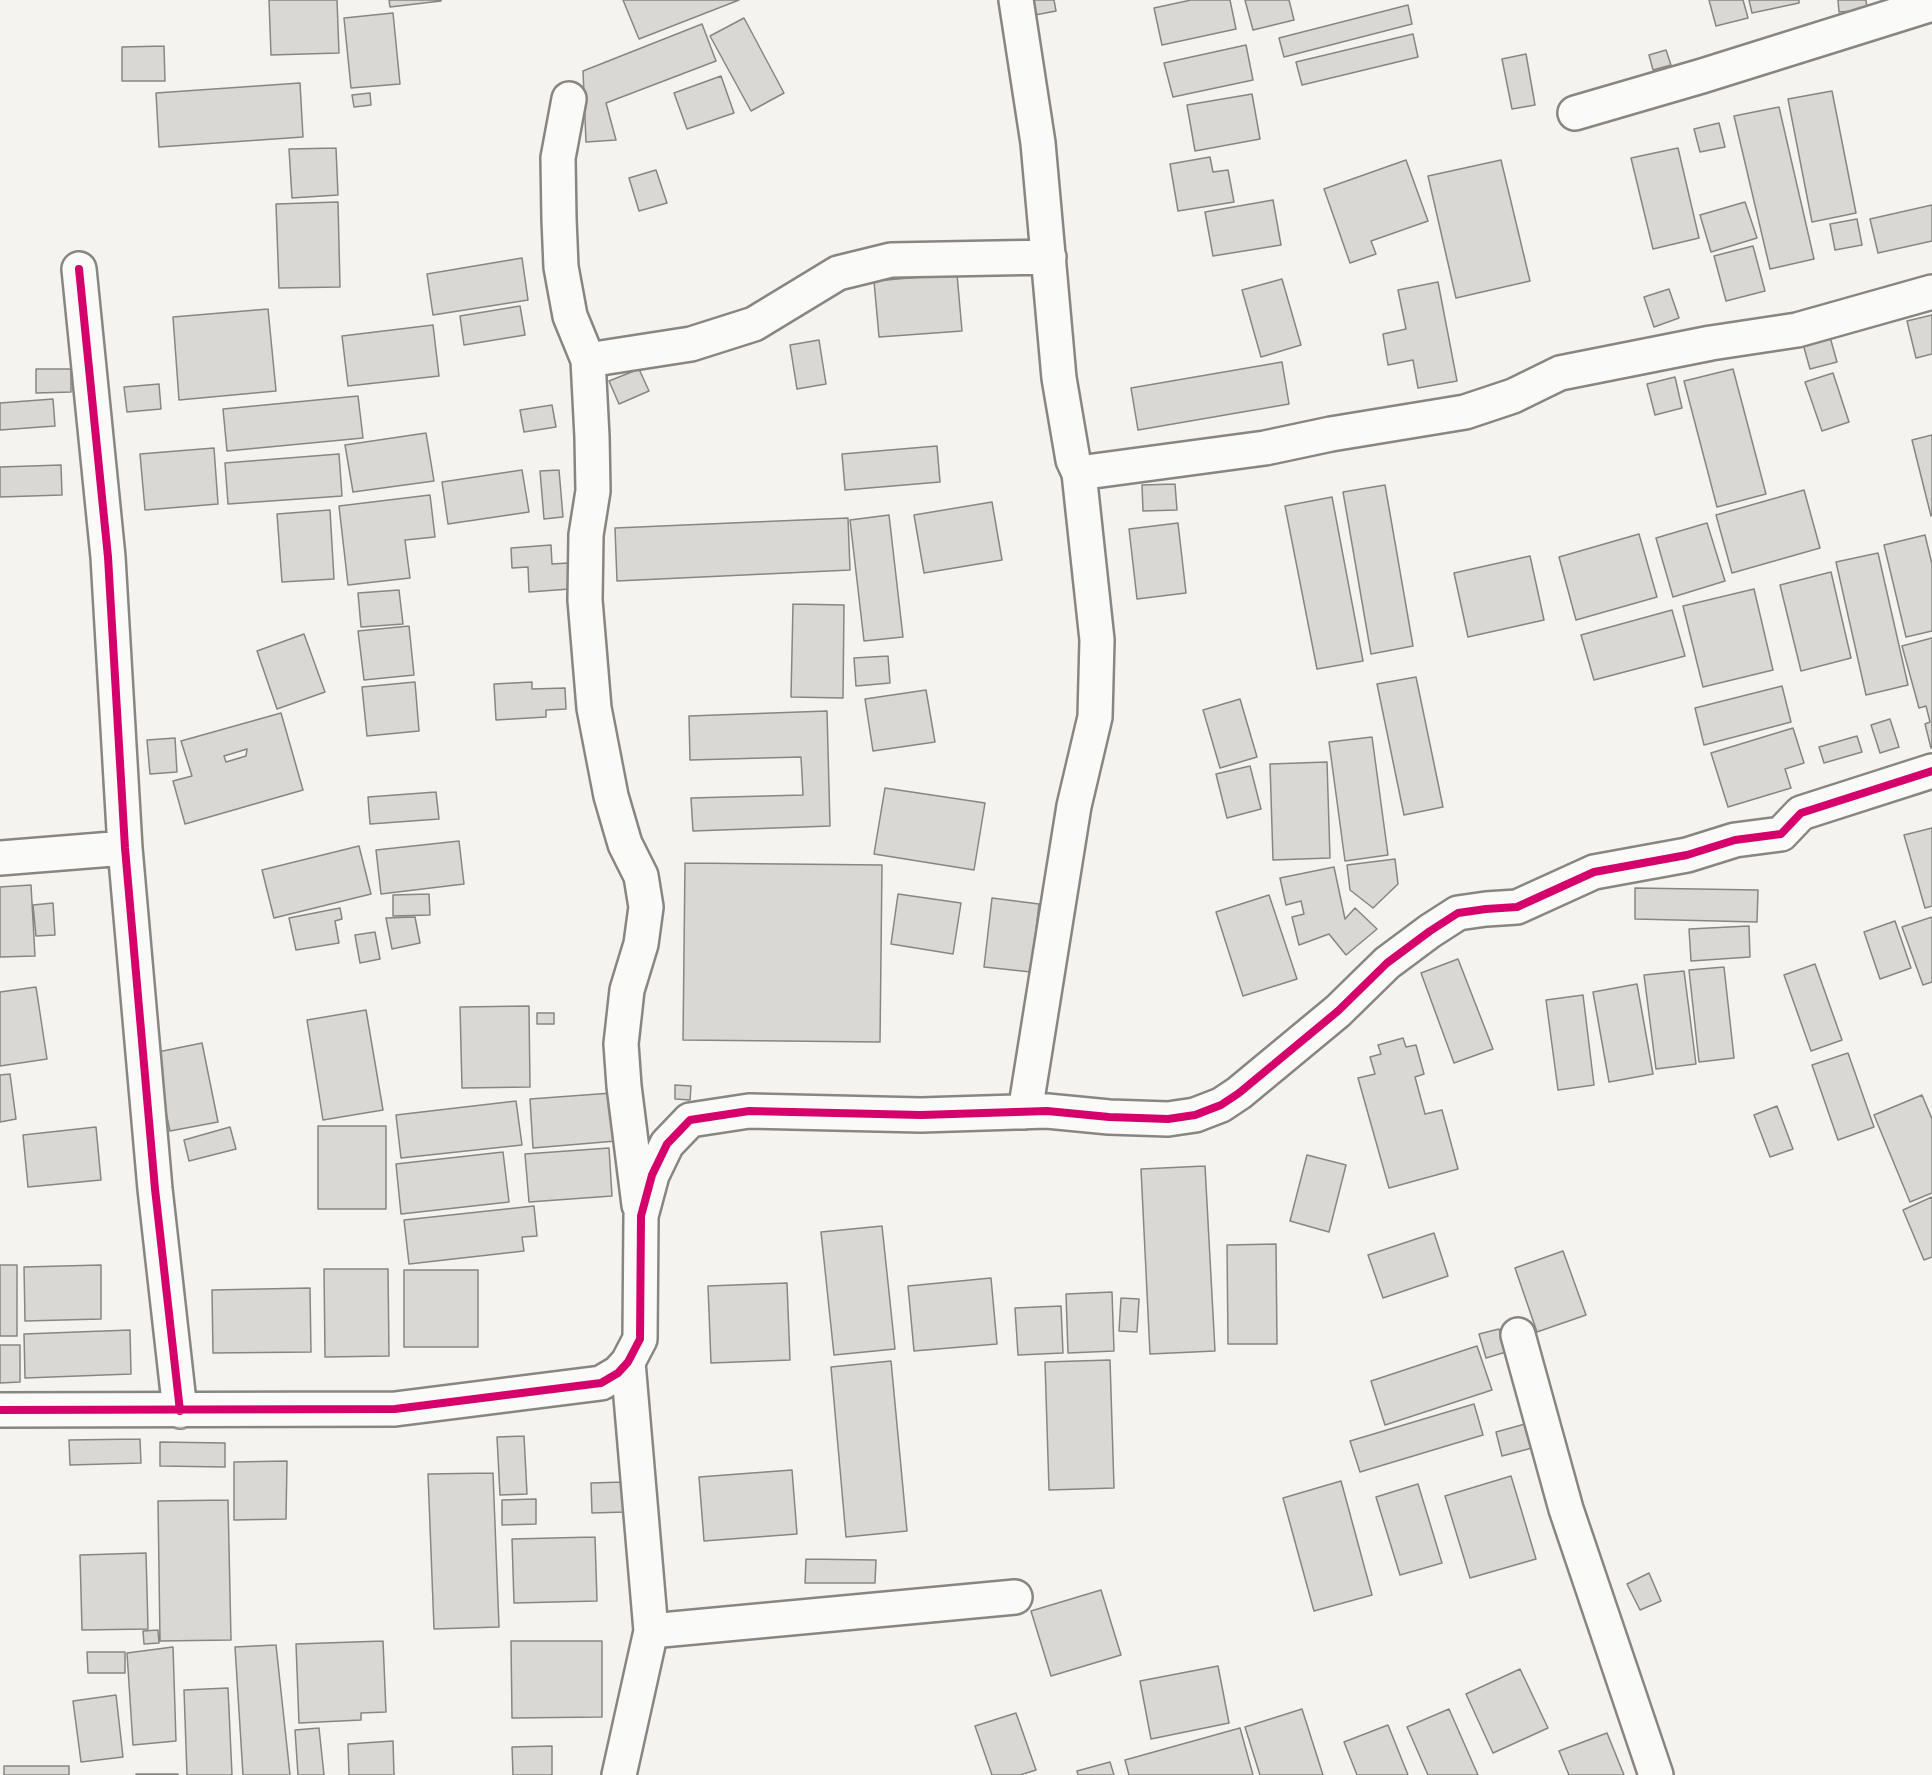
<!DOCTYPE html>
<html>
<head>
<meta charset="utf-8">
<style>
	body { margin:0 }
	canvas { display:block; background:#f4f3ef }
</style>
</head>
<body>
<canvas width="1932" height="1775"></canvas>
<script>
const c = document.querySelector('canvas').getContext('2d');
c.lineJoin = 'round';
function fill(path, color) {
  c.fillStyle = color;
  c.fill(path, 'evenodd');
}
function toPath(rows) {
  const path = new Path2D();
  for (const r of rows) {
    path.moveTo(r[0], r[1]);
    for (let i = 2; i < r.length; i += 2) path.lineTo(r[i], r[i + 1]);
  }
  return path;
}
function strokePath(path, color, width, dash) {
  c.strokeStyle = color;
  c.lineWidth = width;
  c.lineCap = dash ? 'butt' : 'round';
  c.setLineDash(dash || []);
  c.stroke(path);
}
const building = toPath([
	[269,0,337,0,339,53,271,55,269,0],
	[389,0,441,0,441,1,390,7,389,0],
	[623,0,739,0,639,39,623,0],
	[1032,0,1054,0,1056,11,1035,15,1032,0],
	[1191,0,1230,0,1236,29,1162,45,1154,8,1191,0],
	[1245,0,1289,0,1294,20,1253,30,1245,0],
	[1709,0,1743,0,1748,18,1716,26,1709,0],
	[1749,0,1799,0,1799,3,1752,13,1749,0],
	[1838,0,1866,0,1867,10,1839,12,1838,0],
	[1408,5,1412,24,1284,57,1279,38,1408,5],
	[393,13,400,84,351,88,344,18,393,13],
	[744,18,784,93,751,111,710,36,744,18],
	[702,24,716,61,606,103,616,140,586,142,583,71,702,24],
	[1413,34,1418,57,1302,85,1296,62,1413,34],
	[1246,45,1253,80,1173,97,1164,63,1246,45],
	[164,46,165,81,122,81,122,47,164,46],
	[1666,50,1671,65,1653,70,1649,55,1666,50],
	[1526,54,1535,105,1512,109,1502,59,1526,54],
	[721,76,734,113,687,129,674,93,721,76],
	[300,83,303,137,159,147,156,93,300,83],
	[1832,91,1856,213,1812,222,1788,99,1832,91],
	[370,93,371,105,354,107,352,95,370,93],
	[1252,94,1260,139,1195,151,1187,105,1252,94],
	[1779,107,1814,259,1770,269,1734,116,1779,107],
	[1719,123,1725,147,1700,152,1694,129,1719,123],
	[336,148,338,195,292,198,289,149,336,148],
	[1678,148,1699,238,1653,249,1631,158,1678,148],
	[1210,157,1213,172,1228,170,1234,202,1178,211,1170,164,1210,157],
	[1406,160,1428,221,1371,241,1376,254,1350,263,1324,189,1406,160],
	[1501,160,1530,281,1456,298,1428,176,1501,160],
	[656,170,667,203,639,211,629,178,656,170],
	[1273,200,1281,245,1213,256,1205,212,1273,200],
	[338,202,340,287,279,288,276,204,338,202],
	[1745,202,1757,238,1711,252,1700,215,1745,202],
	[1932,205,1932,241,1878,253,1870,219,1932,205],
	[1857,219,1862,245,1835,250,1830,224,1857,219],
	[1753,246,1765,291,1726,301,1714,256,1753,246],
	[522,258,528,300,433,315,427,274,522,258],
	[957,274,962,331,879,337,874,281,957,274],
	[1282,279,1301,345,1261,357,1242,290,1282,279],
	[1438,282,1457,381,1418,388,1413,360,1388,365,1383,334,1406,329,1398,290,1438,282],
	[1669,289,1679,318,1654,327,1644,297,1669,289],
	[520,306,525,335,464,345,460,316,520,306],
	[268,309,276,391,179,400,173,317,268,309],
	[1932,315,1932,354,1916,358,1907,321,1932,315],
	[433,325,439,376,348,386,342,336,433,325],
	[1830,337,1837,362,1810,369,1803,344,1830,337],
	[819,340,826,384,797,389,790,345,819,340],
	[1282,362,1289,404,1138,430,1131,388,1282,362],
	[36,369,71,369,71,392,36,393,36,369],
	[639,369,649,391,619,404,609,381,639,369],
	[1733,369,1766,494,1717,507,1684,381,1733,369],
	[1833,373,1849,422,1822,431,1805,382,1833,373],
	[1675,377,1682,408,1655,415,1647,384,1675,377],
	[159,384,161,409,127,412,124,387,159,384],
	[358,396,363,438,227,451,223,409,358,396],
	[53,399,55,426,0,430,0,403,53,399],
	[552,405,556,427,524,432,520,410,552,405],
	[426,433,434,481,353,492,345,445,426,433],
	[1932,435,1932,515,1931,516,1912,440,1932,435],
	[937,446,940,482,845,490,842,454,937,446],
	[214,448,218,504,145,510,140,454,214,448],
	[339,454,342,496,228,504,225,463,339,454],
	[61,465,62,495,0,497,0,467,61,465],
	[522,470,529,512,448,524,442,482,522,470],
	[559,470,563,517,544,519,540,471,559,470],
	[1175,484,1177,510,1143,511,1142,485,1175,484],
	[1385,485,1413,646,1371,654,1343,492,1385,485],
	[1804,490,1820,548,1732,573,1716,515,1804,490],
	[430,495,435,537,405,540,410,578,348,585,339,506,430,495],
	[1332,497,1363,661,1317,669,1285,506,1332,497],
	[992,502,1002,560,924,573,914,515,992,502],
	[330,510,334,579,282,582,277,514,330,510],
	[889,515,903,637,864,641,850,520,889,515],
	[848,518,850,570,617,581,615,528,848,518],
	[1178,523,1186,593,1137,599,1129,529,1178,523],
	[1707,523,1725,581,1673,597,1656,538,1707,523],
	[1639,534,1657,597,1576,620,1559,557,1639,534],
	[1925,535,1932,564,1932,631,1906,637,1884,545,1925,535],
	[551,545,552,564,568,563,570,589,529,592,528,567,512,568,511,548,551,545],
	[1878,553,1908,685,1866,695,1836,562,1878,553],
	[1530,556,1544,620,1468,637,1454,573,1530,556],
	[1831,572,1851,658,1801,671,1780,585,1831,572],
	[1754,589,1773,670,1703,687,1683,606,1754,589],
	[399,590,403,624,361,627,358,593,399,590],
	[793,604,844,605,843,698,791,697,793,604],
	[1672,610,1685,656,1594,680,1581,635,1672,610],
	[409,626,414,675,364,680,358,631,409,626],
	[304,634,325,692,277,709,257,651,304,634],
	[1932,638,1932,748,1931,748,1925,724,1930,722,1926,706,1919,708,1902,646,1932,638],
	[888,656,890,683,856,686,854,658,888,656],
	[1416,677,1443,807,1404,815,1377,684,1416,677],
	[415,682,419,731,367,736,362,687,415,682],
	[532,682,532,689,565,688,566,709,546,710,546,717,496,720,494,684,532,682],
	[1782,686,1791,722,1704,745,1695,708,1782,686],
	[926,690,935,742,873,751,865,699,926,690],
	[1240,699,1257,757,1220,768,1203,710,1240,699],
	[827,711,830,826,693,831,691,798,803,795,801,757,690,760,689,716,827,711],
	[281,713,303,790,185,824,173,781,192,776,181,741,281,713],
	[247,749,246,756,226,762,224,756,247,749],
	[1890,719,1899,747,1880,753,1871,725,1890,719],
	[1793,728,1804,763,1785,769,1791,788,1728,807,1711,753,1793,728],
	[1857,736,1862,752,1824,763,1819,747,1857,736],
	[1372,737,1388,855,1345,861,1329,742,1372,737],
	[175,738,177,772,150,774,147,740,175,738],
	[1327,762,1330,858,1273,860,1270,764,1327,762],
	[1250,766,1261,809,1227,818,1216,774,1250,766],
	[885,788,985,803,974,870,874,854,885,788],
	[436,792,439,819,370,824,368,797,436,792],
	[1932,828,1932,906,1925,908,1904,835,1932,828],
	[459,841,464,884,381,894,376,850,459,841],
	[359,846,371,894,274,918,262,870,359,846],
	[1395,859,1398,884,1373,908,1350,890,1347,865,1395,859],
	[685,863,882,865,880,1042,683,1040,685,863],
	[1334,867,1345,919,1355,908,1377,929,1346,955,1329,934,1299,945,1292,917,1304,914,1301,901,1286,905,1280,878,1334,867],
	[31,885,35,956,0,957,0,887,31,885],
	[1635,888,1758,890,1757,922,1635,919,1635,888],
	[429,894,430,915,393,916,393,895,429,894],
	[898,894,961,903,953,954,891,944,898,894],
	[1269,895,1297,979,1243,996,1216,912,1269,895],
	[992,898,1039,904,1031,972,984,967,992,898],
	[53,903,55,935,36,936,33,905,53,903],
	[340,908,342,919,335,921,339,943,296,950,289,918,340,908],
	[415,917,420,943,392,949,386,918,415,917],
	[1932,917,1932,982,1923,985,1902,927,1932,917],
	[1895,921,1911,968,1880,979,1864,932,1895,921],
	[1749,926,1750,957,1691,961,1689,929,1749,926],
	[375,932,380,959,360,963,355,935,375,932],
	[1458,959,1493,1049,1454,1063,1421,973,1458,959],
	[1815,964,1842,1040,1811,1051,1784,975,1815,964],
	[1724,967,1734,1058,1699,1062,1689,970,1724,967],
	[1684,971,1696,1064,1656,1069,1644,975,1684,971],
	[1637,984,1653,1074,1609,1082,1593,992,1637,984],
	[36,987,47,1059,0,1066,0,992,36,987],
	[1583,995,1594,1085,1558,1090,1546,1000,1583,995],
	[529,1006,530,1087,462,1088,460,1007,529,1006],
	[366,1010,383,1110,323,1120,307,1020,366,1010],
	[537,1013,554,1013,554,1024,537,1024,537,1013],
	[1403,1038,1406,1047,1416,1045,1424,1074,1415,1077,1425,1114,1442,1110,1458,1169,1389,1188,1358,1078,1375,1074,1370,1057,1381,1054,1378,1045,1403,1038],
	[202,1043,218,1122,170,1131,153,1053,202,1043],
	[1848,1053,1874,1127,1838,1140,1812,1065,1848,1053],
	[10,1074,16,1119,0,1122,0,1075,10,1074],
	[675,1085,691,1086,690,1100,675,1099,675,1085],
	[612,1093,616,1141,533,1148,530,1099,612,1093],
	[1922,1095,1932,1119,1932,1193,1910,1202,1874,1115,1922,1095],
	[516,1101,522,1145,401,1158,396,1115,516,1101],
	[1777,1106,1793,1149,1770,1157,1754,1115,1777,1106],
	[318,1126,386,1126,386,1209,318,1209,318,1126],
	[96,1127,101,1180,28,1187,23,1135,96,1127],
	[230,1127,236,1149,189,1161,184,1140,230,1127],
	[609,1148,612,1196,529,1202,525,1154,609,1148],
	[503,1152,509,1202,401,1214,396,1164,503,1152],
	[1307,1155,1346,1165,1329,1232,1290,1221,1307,1155],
	[1205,1166,1215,1351,1150,1354,1141,1169,1205,1166],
	[1932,1197,1932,1257,1924,1260,1903,1210,1932,1197],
	[534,1206,537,1236,522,1237,524,1251,409,1264,404,1220,534,1206],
	[882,1226,895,1349,834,1355,821,1232,882,1226],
	[1434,1233,1448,1276,1383,1298,1368,1255,1434,1233],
	[1276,1244,1277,1344,1228,1344,1227,1245,1276,1244],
	[1563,1251,1586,1315,1537,1332,1515,1268,1563,1251],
	[0,1265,17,1265,17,1336,0,1336,0,1265],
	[101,1265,101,1319,25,1321,24,1267,101,1265],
	[324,1269,388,1269,389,1356,325,1357,324,1269],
	[404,1270,478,1270,478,1347,404,1347,404,1270],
	[991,1278,997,1344,914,1351,908,1286,991,1278],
	[787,1283,790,1360,711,1363,708,1286,787,1283],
	[310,1288,311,1352,213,1353,212,1290,310,1288],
	[1112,1292,1114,1351,1068,1353,1066,1294,1112,1292],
	[1121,1298,1139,1299,1137,1332,1119,1331,1121,1298],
	[1061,1306,1063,1353,1018,1355,1015,1308,1061,1306],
	[1499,1329,1506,1352,1486,1358,1479,1334,1499,1329],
	[130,1330,131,1374,25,1378,24,1334,130,1330],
	[0,1345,20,1345,20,1382,0,1383,0,1345],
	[1477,1346,1492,1390,1385,1425,1371,1381,1477,1346],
	[1110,1360,1114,1488,1049,1490,1045,1362,1110,1360],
	[891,1361,907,1531,846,1537,831,1367,891,1361],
	[1474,1404,1483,1435,1360,1472,1350,1441,1474,1404],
	[1525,1424,1532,1448,1502,1456,1496,1432,1525,1424],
	[524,1436,527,1494,500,1495,497,1437,524,1436],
	[140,1439,141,1463,70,1465,69,1440,140,1439],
	[160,1442,225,1443,225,1467,160,1466,160,1442],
	[287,1461,286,1519,234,1520,234,1462,287,1461],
	[792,1470,797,1534,704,1541,699,1477,792,1470],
	[493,1473,499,1627,434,1629,428,1474,493,1473],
	[1511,1476,1536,1559,1470,1578,1445,1496,1511,1476],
	[1341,1481,1372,1595,1314,1611,1283,1498,1341,1481],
	[624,1482,625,1512,592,1513,591,1483,624,1482],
	[1418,1484,1442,1563,1400,1575,1376,1497,1418,1484],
	[536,1499,536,1524,502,1525,502,1500,536,1499],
	[228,1500,231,1640,160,1641,158,1501,228,1500],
	[595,1537,597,1601,514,1603,512,1539,595,1537],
	[146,1553,148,1629,82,1630,80,1555,146,1553],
	[806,1559,876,1560,875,1583,805,1583,806,1559],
	[1649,1573,1661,1601,1640,1610,1627,1584,1649,1573],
	[1101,1590,1121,1655,1051,1676,1031,1611,1101,1590],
	[158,1630,159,1643,144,1644,143,1631,158,1630],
	[383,1641,386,1712,361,1713,361,1720,299,1723,296,1644,383,1641],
	[511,1641,602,1641,602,1717,512,1718,511,1641],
	[276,1645,290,1775,243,1775,235,1647,276,1645],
	[173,1647,176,1741,133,1745,127,1653,173,1647],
	[87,1652,125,1652,125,1673,88,1673,87,1652],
	[1218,1666,1229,1723,1151,1739,1140,1681,1218,1666],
	[1520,1669,1548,1728,1493,1753,1466,1694,1520,1669],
	[228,1688,232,1775,187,1775,184,1690,228,1688],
	[116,1695,123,1757,81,1762,73,1701,116,1695],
	[1302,1709,1323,1775,1260,1775,1245,1727,1302,1709],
	[1449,1709,1478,1775,1428,1775,1407,1727,1449,1709],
	[1016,1713,1036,1770,1020,1775,992,1775,975,1726,1016,1713],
	[1388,1725,1408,1775,1357,1775,1344,1742,1388,1725],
	[319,1728,324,1775,298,1775,295,1730,319,1728],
	[1240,1728,1253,1775,1129,1775,1125,1760,1240,1728],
	[1607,1733,1624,1775,1569,1775,1559,1751,1607,1733],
	[393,1741,394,1775,349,1775,348,1744,393,1741],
	[552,1746,552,1775,513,1775,512,1747,552,1746],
	[1110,1762,1114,1775,1078,1775,1077,1771,1110,1762],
	[4,1766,69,1766,69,1775,4,1775,4,1766],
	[136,1774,178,1774,178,1775,136,1775,136,1774]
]);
const minor = toPath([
	[1016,0,1038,143,1059,378,1073,460,1079,473,1097,640,1095,717,1074,806,1025,1112],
	[569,99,558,158,559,219,561,267,570,316,588,360,592,437,593,491,586,535,585,600,594,708,611,796,625,844,641,876,646,907,641,944,627,990,621,1044,624,1086,639,1205],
	[1575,113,1702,76,1932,4],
	[79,269,108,557,125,848,155,1189,180,1411],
	[588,360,691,344,754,324,838,273,891,260,1049,257],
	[1079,473,1265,448,1331,434,1465,412,1513,396,1560,373,1711,343,1797,330,1932,292],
	[0,858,125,848],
	[1518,1335,1566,1509,1656,1775],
	[0,1410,395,1409,601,1383,618,1373,628,1362,640,1339,641,1216,652,1175,667,1144,690,1120,749,1111,921,1115,1047,1111,1109,1117,1168,1119,1195,1115,1221,1105,1239,1093,1338,1011,1387,963,1430,931,1458,913,1486,909,1517,907,1594,872,1687,855,1735,840,1781,834,1801,813,1932,771],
	[651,1631,1015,1597],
	[619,1775,651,1631,628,1362]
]);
const cycleway = toPath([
	[79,269,108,557,125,848,155,1189,180,1411],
	[0,1410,395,1409,601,1383,618,1373,628,1362,640,1339,641,1216,652,1175,667,1144,690,1120,749,1111,921,1115,1047,1111,1109,1117,1168,1119,1195,1115,1221,1105,1239,1093,1338,1011,1387,963,1430,931,1458,913,1486,909,1517,907,1594,872,1687,855,1735,840,1781,834,1801,813,1932,771]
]);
fill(building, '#d9d8d5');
strokePath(building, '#898681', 1.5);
strokePath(minor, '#898681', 38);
strokePath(minor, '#fafaf8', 33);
strokePath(cycleway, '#d6006c', 8);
</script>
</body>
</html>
